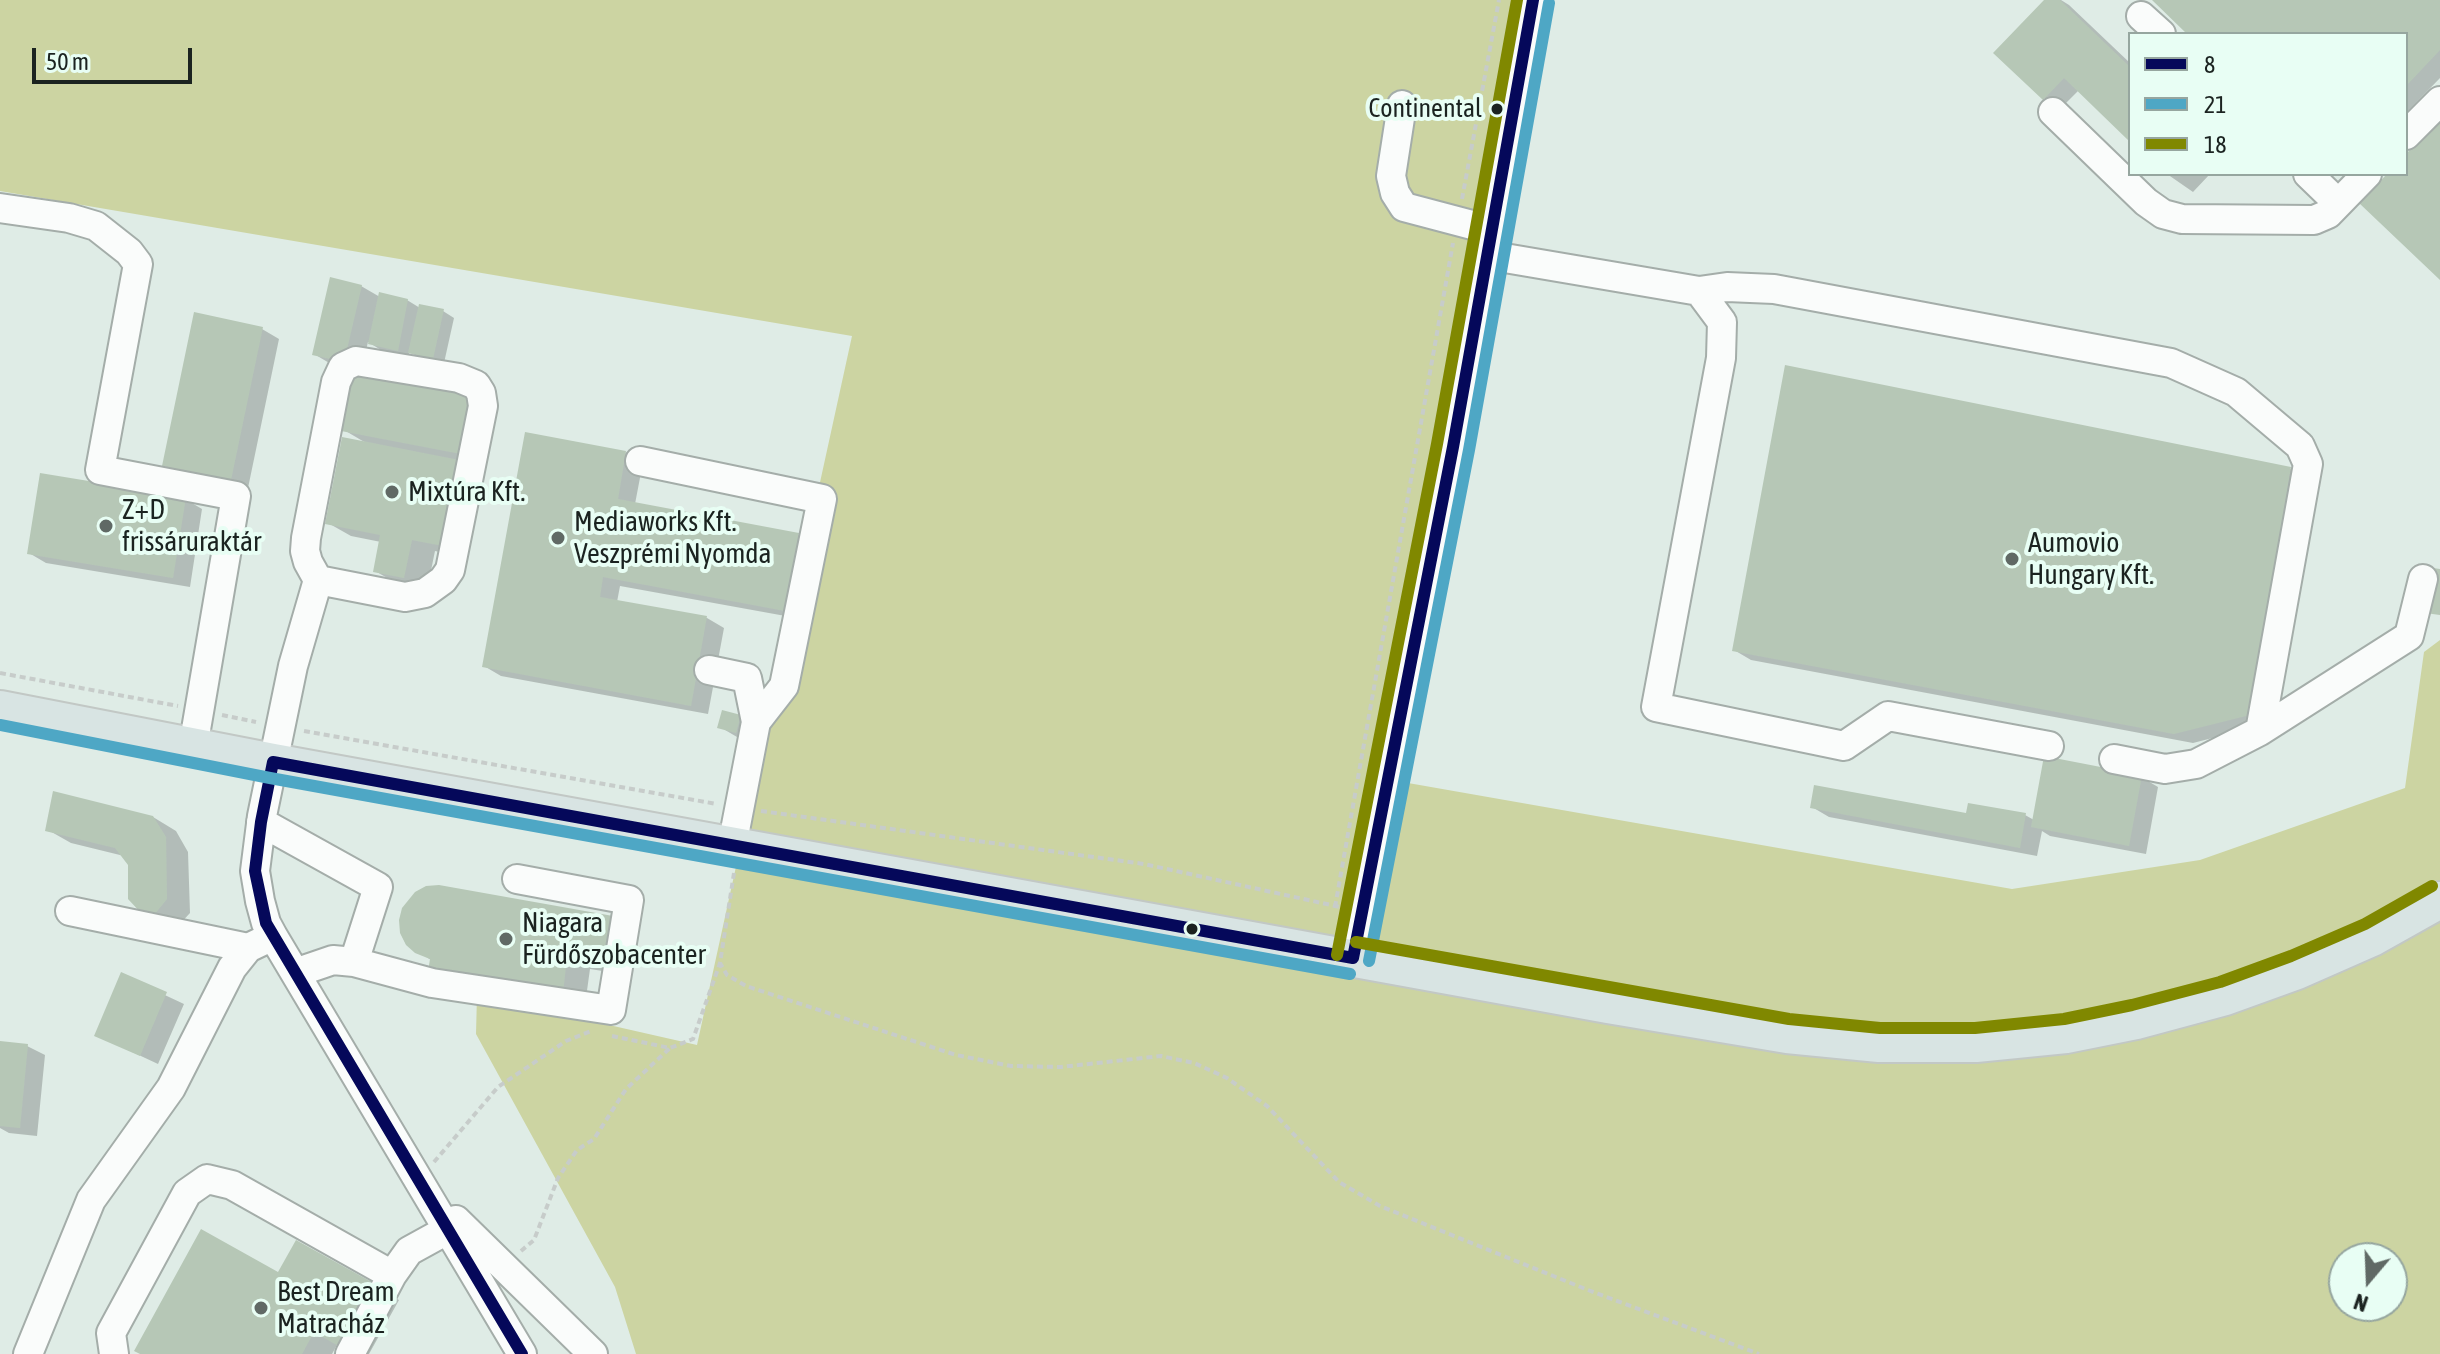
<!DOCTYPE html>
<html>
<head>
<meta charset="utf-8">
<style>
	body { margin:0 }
	#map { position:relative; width:2440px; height:1354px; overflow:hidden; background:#dfece6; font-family:"Asap Condensed",sans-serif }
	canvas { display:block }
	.legend { position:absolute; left:2128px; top:32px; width:280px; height:144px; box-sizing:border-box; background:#e8fef4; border:2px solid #96a69f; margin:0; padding:10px 14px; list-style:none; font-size:24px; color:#1b2320 }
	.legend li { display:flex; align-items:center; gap:16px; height:40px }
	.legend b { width:40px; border:2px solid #96a69f }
	.north { position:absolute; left:2328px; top:1242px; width:80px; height:80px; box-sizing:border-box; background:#e8fef4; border:2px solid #96a69f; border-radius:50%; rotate:199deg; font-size:22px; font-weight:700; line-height:32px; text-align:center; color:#1b2320 }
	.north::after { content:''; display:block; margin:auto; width:28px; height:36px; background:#606965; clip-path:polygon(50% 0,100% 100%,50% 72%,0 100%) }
	.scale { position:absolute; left:32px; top:48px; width:160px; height:36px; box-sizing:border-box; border:4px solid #1b2320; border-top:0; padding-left:10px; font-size:24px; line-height:28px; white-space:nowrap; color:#1b2320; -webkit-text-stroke:6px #e8fef4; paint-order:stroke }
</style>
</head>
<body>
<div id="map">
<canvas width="2440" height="1354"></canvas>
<ul class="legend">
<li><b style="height:10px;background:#05085a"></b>8</li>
<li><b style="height:10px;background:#4ea7c5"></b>21</li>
<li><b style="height:10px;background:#808800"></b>18</li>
</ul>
<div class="north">N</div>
<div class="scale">50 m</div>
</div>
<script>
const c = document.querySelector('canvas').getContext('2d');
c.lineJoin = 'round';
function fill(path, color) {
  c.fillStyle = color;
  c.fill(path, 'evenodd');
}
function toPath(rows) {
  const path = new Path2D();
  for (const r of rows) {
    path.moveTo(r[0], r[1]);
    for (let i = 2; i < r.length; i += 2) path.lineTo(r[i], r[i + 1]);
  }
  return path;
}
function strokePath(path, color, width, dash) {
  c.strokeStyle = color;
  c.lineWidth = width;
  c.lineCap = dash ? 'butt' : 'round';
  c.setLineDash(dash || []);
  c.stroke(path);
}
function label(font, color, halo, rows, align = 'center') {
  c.font = font + ' "Asap Condensed",sans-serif';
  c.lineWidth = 8;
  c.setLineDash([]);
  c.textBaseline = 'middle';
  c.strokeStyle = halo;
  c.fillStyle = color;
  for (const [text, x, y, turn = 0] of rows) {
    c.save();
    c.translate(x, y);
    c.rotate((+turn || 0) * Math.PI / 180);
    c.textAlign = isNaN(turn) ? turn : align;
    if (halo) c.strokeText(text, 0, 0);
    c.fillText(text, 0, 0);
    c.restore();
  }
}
const green = toPath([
	[0,0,1530,0,1391,780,2012,889,2200,860,2405,788,2424,652,2440,640,2440,1354,636,1354,615,1287,476,1034,477,995,697,1045,852,336,0,191],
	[2344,1258,2392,1258,2392,1306,2344,1306]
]);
const shadow = toPath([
	[2047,0,2061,0,2069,5,2130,63,2130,139,2079,90,2061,108,2044,98],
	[2155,0,2440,0,2440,78,2406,113,2406,34,2190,34],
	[2167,174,2210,174,2193,192],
	[361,286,380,297,407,300,420,308,443,311,454,318,444,363,421,358,409,352,409,355,381,350,368,342,361,371,331,364,314,354],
	[262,329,279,339,248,488,181,475,164,465],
	[354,374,484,466,466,558,435,551,427,590,398,584,375,571,381,542,351,536,328,523,366,443,344,430],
	[626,452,643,462,635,504,799,535,816,545,802,619,620,586,617,602,707,618,724,628,708,714,501,676,484,666],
	[2291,469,2308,479,2267,724,2193,743,1751,660,1734,650],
	[185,499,202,509,190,587,46,563,29,553],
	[740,716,757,726,754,741,737,737,720,727],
	[2141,777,2158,787,2146,854,2050,836,2042,831,2037,856,1829,817,1812,807,1968,816,2025,815,2034,820],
	[153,817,176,831,188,852,190,913,177,927,143,913,130,864,124,856,71,843,48,830],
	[636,931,628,975,590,969,585,1005,431,960,417,951],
	[122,975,184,1004,158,1064,96,1035],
	[0,1043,27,1046,45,1055,37,1136,9,1133,0,1128],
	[297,1243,399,1300,369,1354,357,1354,338,1343,332,1354,143,1354,279,1275]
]);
const building = toPath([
	[2044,0,2060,0,2130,67,2130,142,2064,78,2043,100,1993,53],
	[2152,0,2440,0,2440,50,2406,86,2406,34,2187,34],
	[2440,119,2440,280,2359,203,2387,174,2406,174,2406,154],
	[330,277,362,285,344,362,312,355],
	[379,292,408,299,398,351,368,344],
	[419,304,444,309,433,359,408,353],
	[194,312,263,327,231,480,162,466],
	[1785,365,2291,467,2250,715,2174,734,1732,651],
	[352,372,472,394,461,454,341,431],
	[525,432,626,451,618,499,799,533,785,611,603,577,600,597,707,616,691,706,482,667],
	[342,437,459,460,443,546,412,540,404,578,373,572,380,535,325,524],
	[40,473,186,497,173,578,27,554],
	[2433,568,2440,569,2440,615,2425,613],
	[722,710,741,715,736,733,717,728],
	[2044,756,2142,775,2129,846,2031,827],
	[1814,785,1966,813,1968,803,2026,813,2020,848,1810,808],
	[53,791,153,816,166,837,167,899,154,915,142,914,128,899,128,865,115,848,45,831],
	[439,885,613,916,605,963,567,957,563,993,428,972,430,959,415,953,406,945,400,933,399,920,402,908,415,892,426,886],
	[121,972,167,992,140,1056,94,1036],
	[0,1041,28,1044,20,1128,0,1126],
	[201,1229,278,1272,296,1240,377,1285,342,1348,314,1332,302,1354,140,1354,134,1351]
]);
const path = toPath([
	[1462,199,1499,0],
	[0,673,178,706],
	[222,715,256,722],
	[304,731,717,804],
	[761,811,1144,864,1340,907],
	[734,873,720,963,727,975,746,986,956,1055,1011,1066,1061,1067,1161,1056,1194,1063,1227,1078,1267,1106,1339,1182,1380,1206,1588,1290,1759,1354],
	[1335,907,1453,243],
	[612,1036,670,1048,693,1039,720,963],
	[434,1162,498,1087,566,1041,591,1031],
	[521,1251,534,1240,558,1178,577,1150,594,1139,626,1089,670,1048]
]);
const minor = toPath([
	[2141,16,2161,34],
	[1402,105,1391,176,1395,193,1404,207,1491,230],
	[2053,112,2146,202,2163,214,2182,219,2314,220,2328,214,2367,174],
	[2406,135,2440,101],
	[2308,174,2338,203],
	[0,208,69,218,96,226,129,252,138,264,100,470,236,496,193,747],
	[1487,255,1699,291,1722,322,1721,358,1656,707,1844,746,1888,716,2049,746],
	[1699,291,1727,287,1774,289,2171,363,2236,392,2300,446,2308,464,2260,731],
	[640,461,822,499,784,686,756,722,732,846],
	[318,580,405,597,425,593,443,580,450,570,483,406,481,393,476,385,459,378,356,361,343,367,336,382,306,538,305,551,308,562,318,580,293,666,262,816,255,871,260,901,266,923,273,936,522,1354],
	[709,670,747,678,756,722],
	[2114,759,2165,769,2196,764,2260,731,2409,636,2423,579],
	[261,822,378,887,354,962],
	[70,911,248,948],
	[1353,958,1453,447,1533,0],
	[295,973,333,960,354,962,432,983,611,1010,629,900,517,879],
	[456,1220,593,1354],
	[28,1354,91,1200,171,1088,232,968,248,948,273,936],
	[114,1354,111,1333,187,1193,207,1179,232,1185,392,1275],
	[350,1354,392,1275,409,1251,449,1229]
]);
const major = toPath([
	[0,709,273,762,1608,1005,1787,1035,1879,1044,1976,1044,2066,1035,2136,1021,2225,997,2297,971,2372,938,2440,900]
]);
const bus1 = toPath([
	[273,762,1353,958],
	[273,762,261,822,255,871,266,923,522,1354],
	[1353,958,1453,447,1533,0]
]);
const bus2 = toPath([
	[0,725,270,778,1350,974],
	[1369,961,1469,450,1549,3]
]);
const bus3 = toPath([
	[1356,942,1789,1019,1880,1028,1975,1028,2064,1019,2132,1005,2220,982,2291,956,2365,924,2432,886],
	[1337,955,1437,444,1517,0]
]);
const markers = [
	[1497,109,7,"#1b2320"],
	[392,492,8,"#606965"],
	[106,526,8,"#606965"],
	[558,538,8,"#606965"],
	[2012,559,8,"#606965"],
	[1192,929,7,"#1b2320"],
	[506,939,8,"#606965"],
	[261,1308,8,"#606965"]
];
const busNames = [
	["Continental",1482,109]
];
const poiNames = [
	["Mixtúra Kft.",408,492],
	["Z+D",122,510],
	["frissáruraktár",122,542],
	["Mediaworks Kft.",574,522],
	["Veszprémi Nyomda",574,554],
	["Aumovio",2028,543],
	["Hungary Kft.",2028,575],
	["Niagara",522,923],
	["Fürdőszobacenter",522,955],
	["Best Dream",277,1292],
	["Matracház",277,1324]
];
fill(green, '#ccd4a2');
fill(shadow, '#0003');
fill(building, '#b6c7b6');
strokePath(minor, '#a4ada9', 32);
strokePath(major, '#c2c8c5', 40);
strokePath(path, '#c7ccca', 4, [6, 4]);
strokePath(minor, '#fafcfb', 28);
strokePath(major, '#d8e4e3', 36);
strokePath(bus1, '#05085a', 12);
strokePath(bus2, '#4ea7c5', 12);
strokePath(bus3, '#808800', 12);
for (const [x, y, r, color] of markers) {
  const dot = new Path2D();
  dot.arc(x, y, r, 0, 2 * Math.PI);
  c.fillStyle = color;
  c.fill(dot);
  strokePath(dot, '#e8fef4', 3);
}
label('26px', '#1b2320', '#e8fef4', busNames, 'right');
label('28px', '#1b2320', '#e8fef4', poiNames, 'left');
</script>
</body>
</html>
